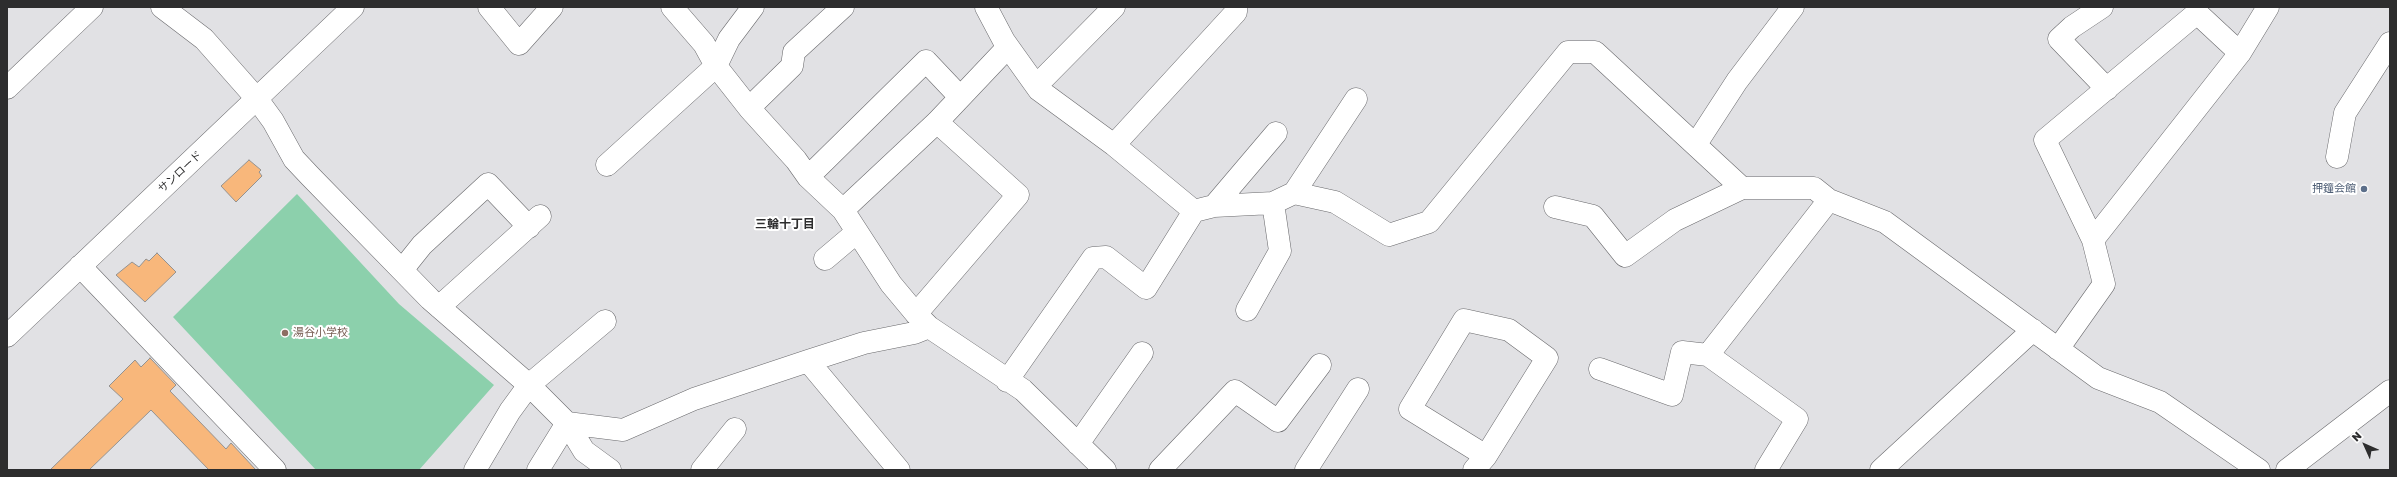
<!DOCTYPE html>
<html>
<head>
<meta charset="utf-8">
<style>
	body { margin:0 }
	#map { position:relative; width:2397px; height:477px; overflow:hidden; background:#e1e1e4; font-family:"Golos Text",sans-serif }
	canvas { display:block }
	.frame { position:absolute; inset:0; border:8px solid #2d2d2e; pointer-events:none }
	.north { position:absolute; left:2345px; top:425px; width:40px; height:40px; -webkit-text-stroke:3px #fff; paint-order:stroke; rotate:315deg; font-size:11px; font-weight:700; line-height:16px; text-align:center; color:#2d2d2e }
	.north::after { content:''; display:block; margin:auto; width:14px; height:18px; background:#2d2d2e; clip-path:polygon(50% 0,100% 100%,50% 72%,0 100%) }
</style>
</head>
<body>
<div id="map">
<canvas width="2397" height="477"></canvas>
<div class="frame"></div>
<div class="north">N</div>
</div>
<script>
const c = document.querySelector('canvas').getContext('2d');
c.lineJoin = 'round';
function fill(path, color) {
  c.fillStyle = color;
  c.fill(path, 'evenodd');
}
function toPath(rows) {
  const path = new Path2D();
  for (const r of rows) {
    path.moveTo(r[0], r[1]);
    for (let i = 2; i < r.length; i += 2) path.lineTo(r[i], r[i + 1]);
  }
  return path;
}
function strokePath(path, color, width, dash) {
  c.strokeStyle = color;
  c.lineWidth = width;
  c.lineCap = dash ? 'butt' : 'round';
  c.setLineDash(dash || []);
  c.stroke(path);
}
function label(font, color, halo, rows, align = 'center') {
  c.font = font + ' "Golos Text","Noto Sans JP",sans-serif';
  c.lineWidth = 4;
  c.setLineDash([]);
  c.textBaseline = 'middle';
  c.strokeStyle = halo;
  c.fillStyle = color;
  for (const [text, x, y, turn = 0] of rows) {
    c.save();
    c.translate(x, y);
    c.rotate((+turn || 0) * Math.PI / 180);
    c.textAlign = isNaN(turn) ? turn : align;
    if (halo) c.strokeText(text, 0, 0);
    c.fillText(text, 0, 0);
    c.restore();
  }
}
const green = toPath([
	[297,194,399,304,494,385,419,470,316,470,173,317]
]);
const building = toPath([
	[249,160,261,170,259,172,262,176,236,202,221,186,249,160],
	[157,253,176,272,145,302,116,275,132,262,139,267,146,259,149,261,157,253],
	[150,358,176,385,170,391,226,449,231,443,256,470,209,470,151,410,89,470,50,470,123,399,109,386,135,360,141,367,150,358]
]);
const minor = toPath([
	[162,7,204,39,257,99,273,121,294,159,310,176,430,299,529,385,567,423,584,451,610,470],
	[489,7,519,44,552,7],
	[672,7,704,44,716,66,749,108,796,160,808,177,843,210,891,284,916,314,929,327,1023,390,1105,470],
	[986,7,1004,41,1039,90,1114,145,1194,211,1214,206,1273,203,1294,193,1335,202,1389,235,1429,222,1568,52,1595,52,1742,188,1814,188,1829,200,1885,222,2098,378,2160,402,2259,470],
	[2102,7,2072,27,2059,39,2107,89],
	[1036,86,1114,7],
	[7,88,92,7],
	[749,108,792,66,794,52,843,7],
	[1696,144,1737,81,1793,7],
	[1114,145,1236,12,1236,7],
	[2337,157,2345,113,2390,43],
	[607,165,716,66,729,39,753,7],
	[808,177,926,61,960,97],
	[1294,193,1356,99],
	[1214,206,1276,133],
	[1555,207,1593,216,1625,256,1675,220,1742,188],
	[843,210,937,122,1008,47],
	[2093,240,2240,53],
	[825,259,857,232],
	[80,266,275,470],
	[402,270,422,245,488,184,529,227],
	[439,307,540,216],
	[1247,310,1280,251,1273,203],
	[916,314,1018,195,937,122],
	[7,336,353,7],
	[2058,349,2104,284,2093,240,2045,140,2197,13,2240,53,2268,7],
	[1708,355,1797,419,1766,470],
	[808,361,899,470],
	[1600,369,1672,395,1682,352,1708,355,1829,200],
	[1007,381,1093,258,1106,257,1146,288,1194,211],
	[567,423,623,430,694,399,808,361,864,343,914,333,929,327],
	[1078,444,1142,353],
	[475,470,510,411,529,385,605,321],
	[538,470,567,423],
	[702,470,735,429],
	[1160,470,1235,391,1278,421,1320,365],
	[1306,470,1358,389],
	[1474,470,1486,456,1547,358,1509,330,1464,320,1410,409,1486,456],
	[1881,470,2033,330],
	[2287,470,2390,391]
]);
const markers = [
	[2364,189,4,"#5c6f8a"],
	[285,333,4,"#8d6e63"]
];
const streetNames = [
	["サンロード",180,172,-43]
];
const serviceNames = [
	["押鐘会館",2356,189]
];
const educationNames = [
	["湯谷小学校",293,333]
];
const neighbourhoodNames = [
	["三輪十丁目",785,224]
];
fill(green, '#8cd0ac');
fill(building, '#f8b77b');
strokePath(building, '#949290', 1);
strokePath(minor, '#69696c', 23);
strokePath(minor, '#fff', 22);
for (const [x, y, r, color] of markers) {
  const dot = new Path2D();
  dot.arc(x, y, r, 0, 2 * Math.PI);
  c.fillStyle = color;
  c.fill(dot);
  strokePath(dot, '#fff', 1.5);
}
label('11px', '#2d2d2e', '#fff', streetNames);
label('11px', '#4e5e75', '#fff', serviceNames, 'right');
label('11px', '#785e54', '#fff', educationNames, 'left');
label('bold 12px', '#2d2d2e', '#fff', neighbourhoodNames);
</script>
</body>
</html>
